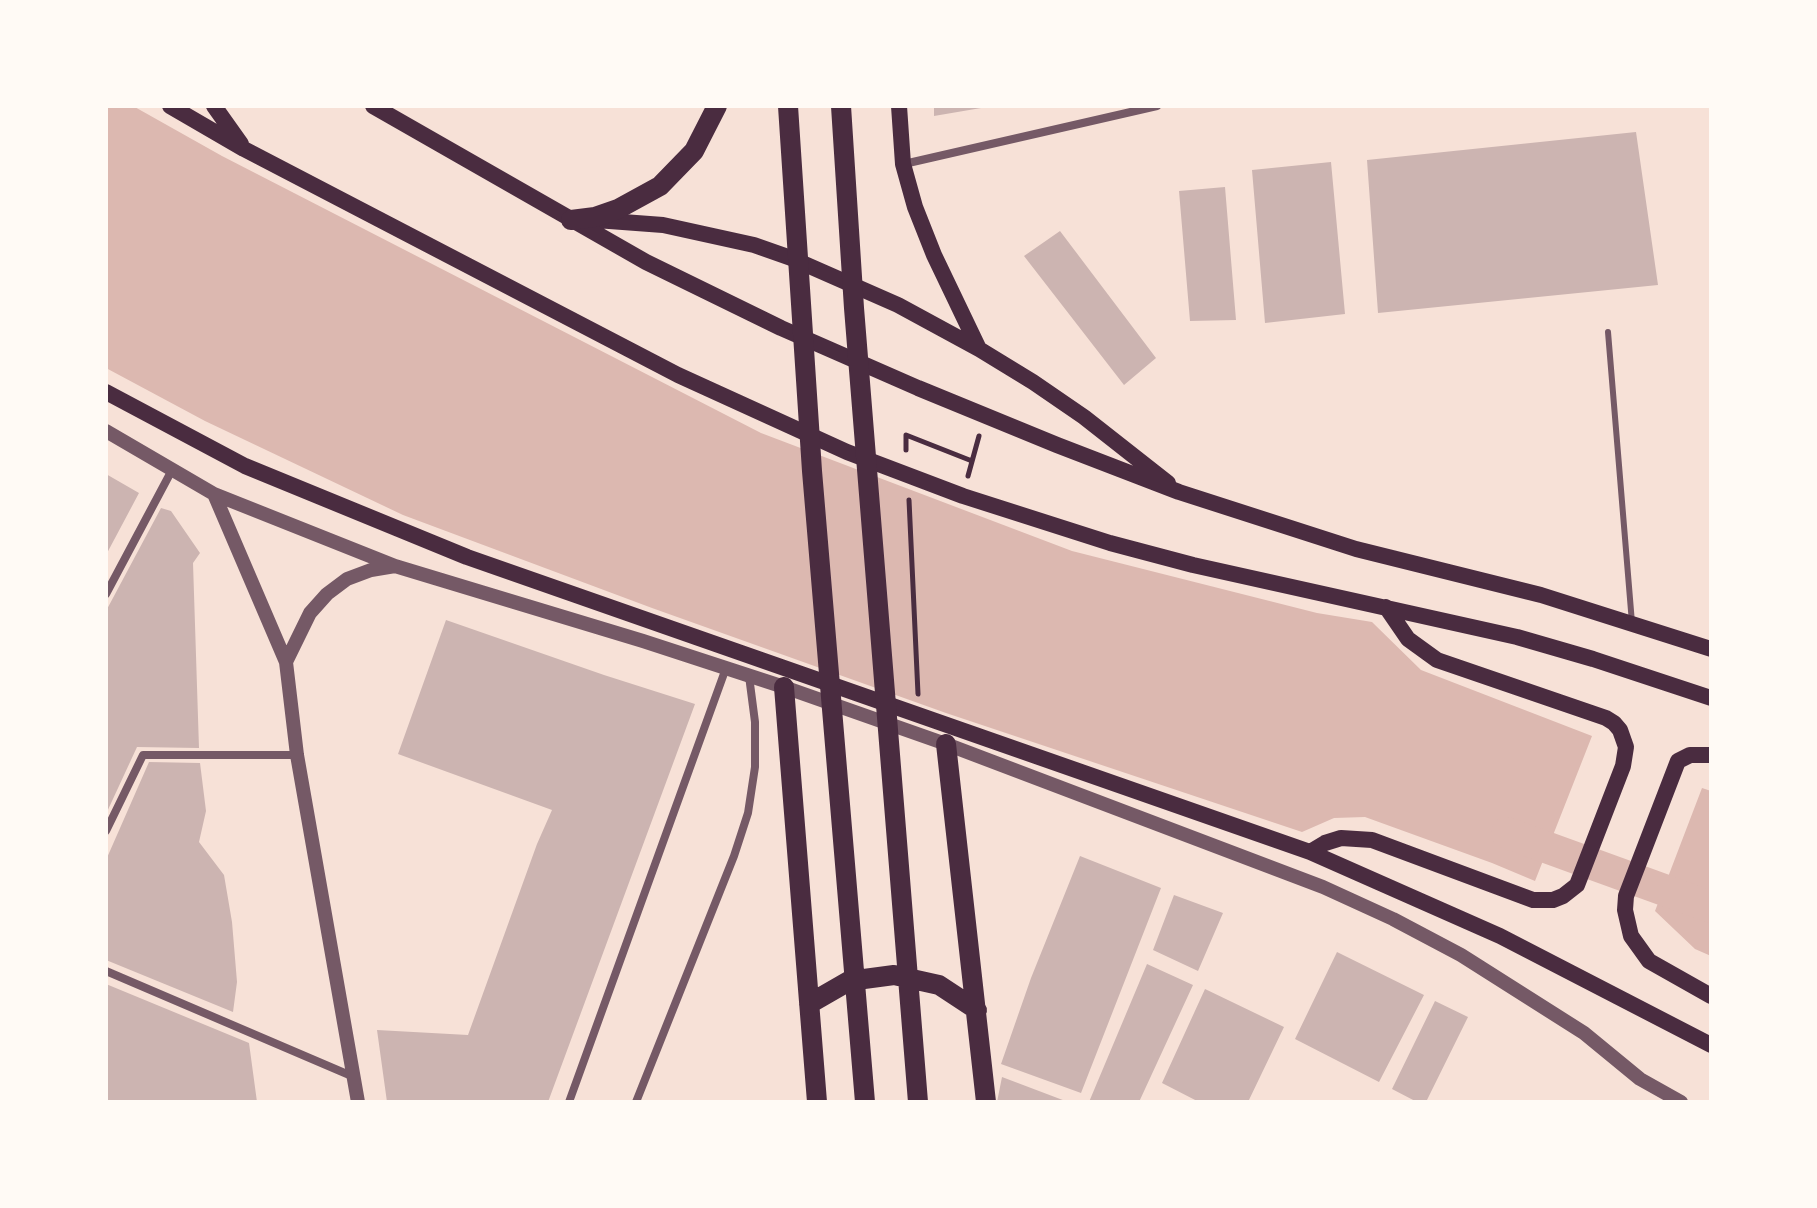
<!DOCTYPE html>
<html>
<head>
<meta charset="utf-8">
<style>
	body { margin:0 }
	#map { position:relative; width:1817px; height:1208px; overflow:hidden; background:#f7e1d7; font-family:"Fira Sans Condensed",sans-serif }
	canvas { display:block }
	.frame { position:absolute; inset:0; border:108px solid #fffaf5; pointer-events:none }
</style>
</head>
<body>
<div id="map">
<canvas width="1817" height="1208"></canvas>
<div class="frame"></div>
</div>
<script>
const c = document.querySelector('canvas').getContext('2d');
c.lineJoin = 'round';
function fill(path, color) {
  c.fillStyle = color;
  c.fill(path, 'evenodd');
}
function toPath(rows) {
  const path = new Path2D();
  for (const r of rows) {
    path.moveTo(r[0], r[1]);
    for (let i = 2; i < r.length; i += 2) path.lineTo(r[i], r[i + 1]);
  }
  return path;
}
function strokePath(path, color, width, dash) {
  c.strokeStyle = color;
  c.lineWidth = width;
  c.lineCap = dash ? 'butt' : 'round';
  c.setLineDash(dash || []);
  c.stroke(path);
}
const water = toPath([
	[106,106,133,106,222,156,761,433,1072,551,1317,613,1372,622,1421,670,1592,736,1535,881,1492,863,1365,817,1334,818,1302,832,946,713,652,608,403,515,205,421,106,368],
	[1702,788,1711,791,1711,956,1695,949,1655,911]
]);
const canal = toPath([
	[1507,833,1711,907]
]);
const building = toPath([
	[934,106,980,106,981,108,934,116],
	[1636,132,1658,285,1378,313,1367,160],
	[1331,162,1345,314,1265,323,1252,170],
	[1225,187,1236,320,1190,321,1179,191],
	[1060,231,1156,358,1124,385,1024,256],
	[106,474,139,493,106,555],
	[161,508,171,511,200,553,193,563,199,748,137,747,106,814,106,611],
	[446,620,604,675,695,704,548,1102,387,1102,377,1030,468,1035,537,844,552,810,398,754],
	[149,762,200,763,206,811,199,842,224,875,232,922,237,982,233,1012,106,960,106,860],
	[1080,856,1161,888,1081,1093,1001,1064,1031,978],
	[1174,895,1223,913,1198,971,1153,950],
	[1337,952,1424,995,1379,1082,1295,1039],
	[1147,964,1193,985,1139,1102,1089,1102],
	[106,984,249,1043,257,1102,106,1101],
	[1205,989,1284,1027,1248,1102,1199,1102,1162,1083],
	[1435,1001,1468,1017,1426,1102,1417,1102,1392,1089],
	[1002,1077,1068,1102,997,1102]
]);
const path = toPath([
	[906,450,906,435,972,461],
	[968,476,979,436],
	[909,500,918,694]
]);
const service = toPath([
	[1608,332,1632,623]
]);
const minor = toPath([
	[904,164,1157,106],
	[106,594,172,470],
	[106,831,143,755,297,755],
	[106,971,354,1077],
	[569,1102,726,668],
	[636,1102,734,856,748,813,755,767,755,722,749,676]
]);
const tertiary = toPath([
	[106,431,214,494,395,566,643,641,784,687,946,744,1323,887,1393,919,1461,955,1584,1033,1640,1079,1681,1102],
	[214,494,286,662,297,755,358,1102],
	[286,662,310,613,327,594,347,579,371,570,395,566]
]);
const secondary = toPath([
	[170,106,244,149,678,375,847,452,963,496,1110,543,1193,565,1517,637,1593,659,1711,698],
	[214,106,241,144],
	[373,106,646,262,781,328,918,388,1057,445,1179,492,1356,549,1541,595,1711,649],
	[899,106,903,164,915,207,934,255,979,349],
	[596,220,663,225,754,245,791,258,898,305,979,349,1033,382,1084,417,1168,483],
	[106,392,245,466,467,557,1310,852,1500,936,1711,1045],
	[1711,755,1690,755,1678,761,1626,896,1625,910,1631,936,1649,961,1711,996],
	[1310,852,1325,843,1341,838,1372,840,1533,900,1553,900,1563,896,1577,885,1623,766,1626,747,1620,730,1614,723,1606,718,1437,660,1408,639,1386,607]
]);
const primary = toPath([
	[788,106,812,471,865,1102],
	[841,106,854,308,918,1102],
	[571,220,595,217,618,209,660,186,694,151,717,106],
	[784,687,817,1102],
	[946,744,986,1102],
	[809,1004,849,981,894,975,939,985,977,1010]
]);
fill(water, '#dcb8b0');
strokePath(canal, '#dcb8b0', 32);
fill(building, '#ccb4b1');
strokePath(path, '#4a2c40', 5);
strokePath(service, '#755966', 6);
strokePath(minor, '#755966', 8);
strokePath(tertiary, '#755966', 14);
strokePath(secondary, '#4a2c40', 16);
strokePath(primary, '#4a2c40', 20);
</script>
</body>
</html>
